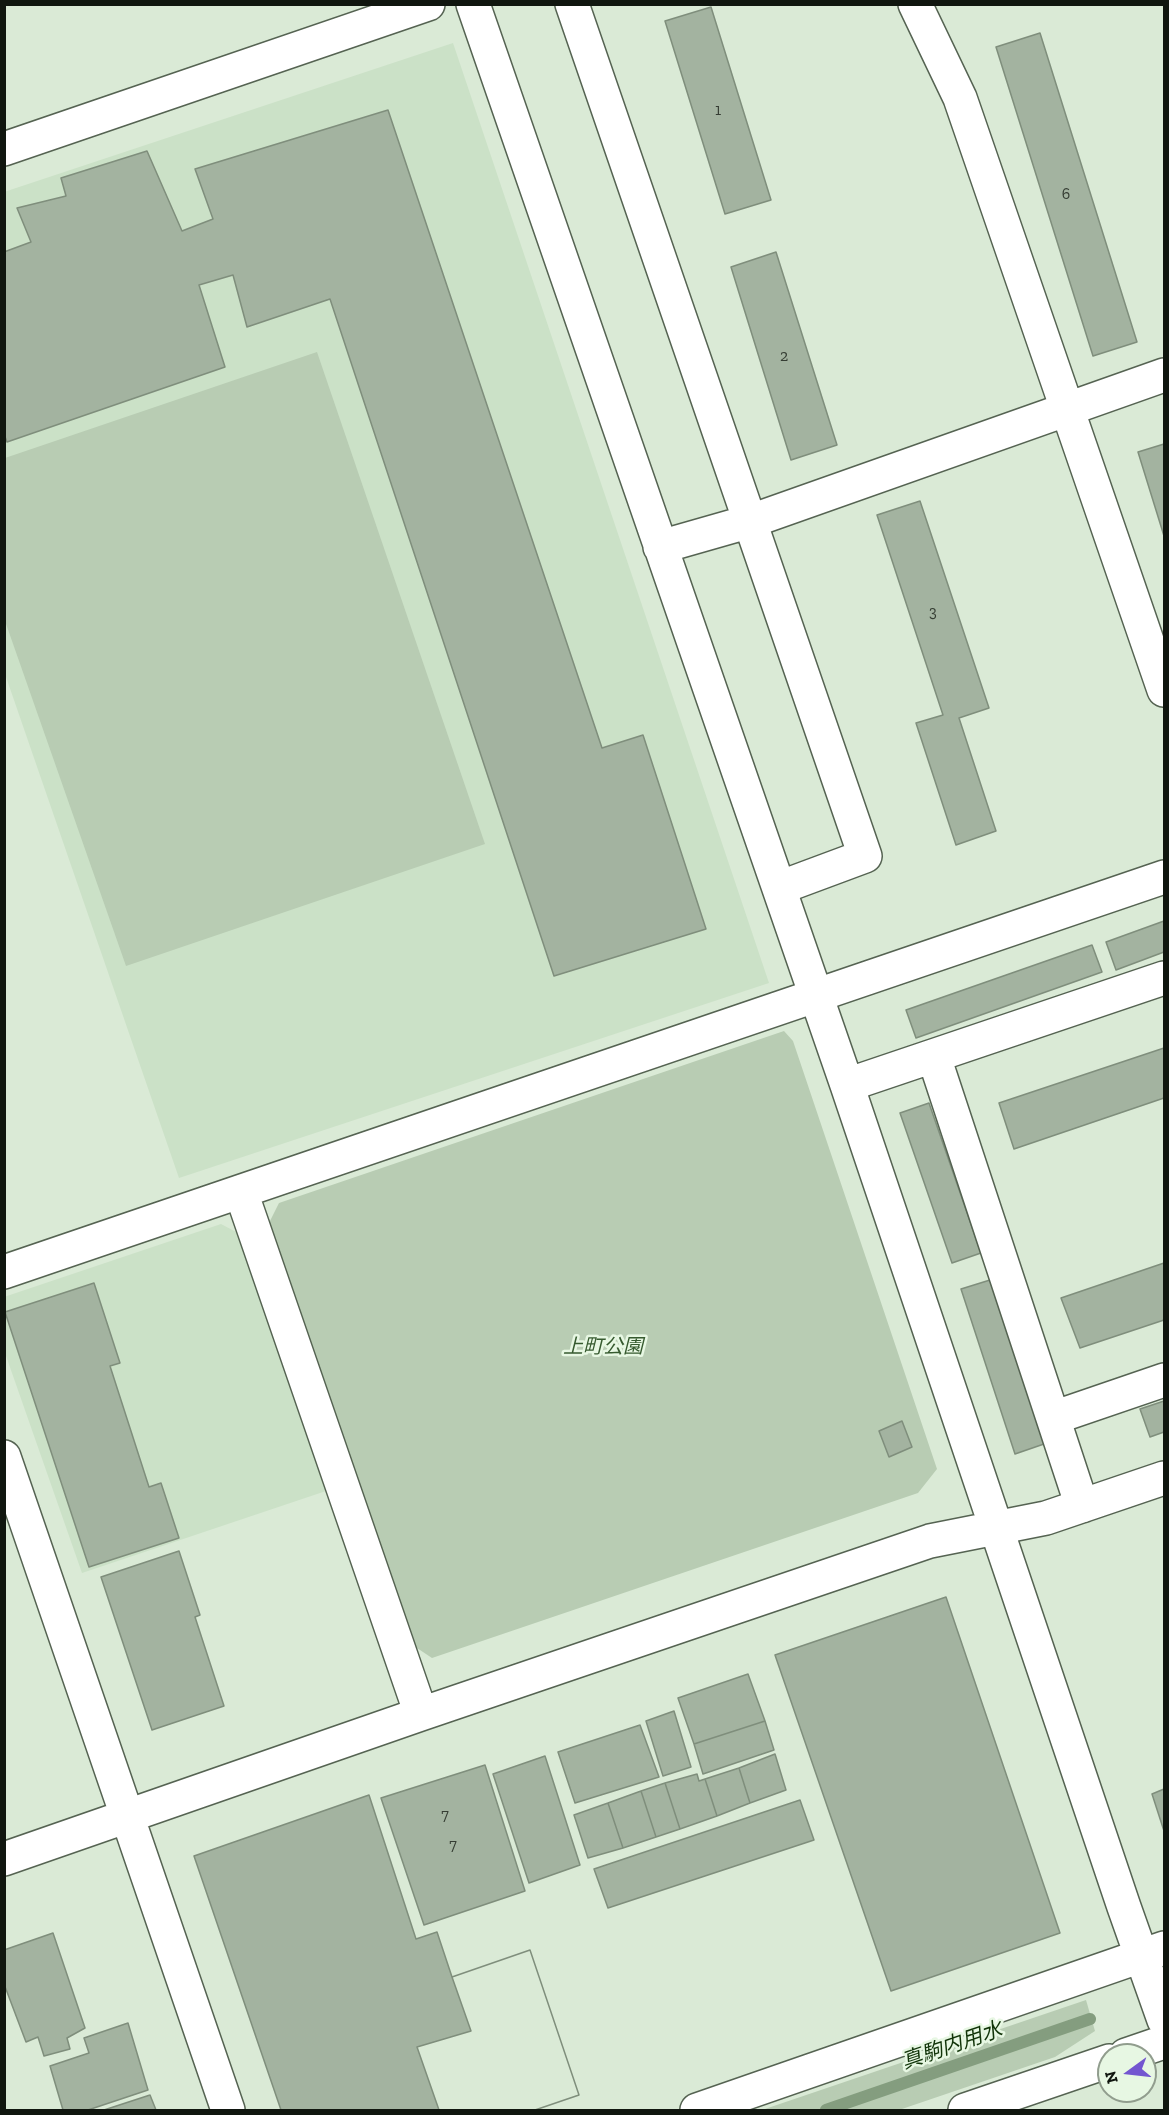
<!DOCTYPE html>
<html>
<head>
<meta charset="utf-8">
<style>
	body { margin:0 }
	#map { position:relative; width:1169px; height:2115px; overflow:hidden; background:#daead6; font-family:"Zilla Slab",serif }
	canvas { display:block }
	.frame { position:absolute; inset:0; border:6px solid #10160f; pointer-events:none }
	.north { position:absolute; left:1097px; top:2043px; width:60px; height:60px; box-sizing:border-box; background:#e7f7e3; border:2px solid #919d8e; border-radius:50%; rotate:255deg; font-size:16px; font-weight:700; line-height:24px; text-align:center; color:#10160f }
	.north::after { content:''; display:block; margin:auto; width:21px; height:27px; background:#7356d0; clip-path:polygon(50% 0,100% 100%,50% 72%,0 100%) }
</style>
</head>
<body>
<div id="map">
<canvas width="1169" height="2115"></canvas>
<div class="frame"></div>
<div class="north">N</div>
</div>
<script>
const c = document.querySelector('canvas').getContext('2d');
c.lineJoin = 'round';
function fill(path, color) {
  c.fillStyle = color;
  c.fill(path, 'evenodd');
}
function toPath(rows) {
  const path = new Path2D();
  for (const r of rows) {
    path.moveTo(r[0], r[1]);
    for (let i = 2; i < r.length; i += 2) path.lineTo(r[i], r[i + 1]);
  }
  return path;
}
function strokePath(path, color, width, dash) {
  c.strokeStyle = color;
  c.lineWidth = width;
  c.lineCap = dash ? 'butt' : 'round';
  c.setLineDash(dash || []);
  c.stroke(path);
}
function label(font, color, halo, rows, align = 'center') {
  c.font = font + ' "Zilla Slab","Noto Sans JP",serif';
  c.lineWidth = 5;
  c.setLineDash([]);
  c.textBaseline = 'middle';
  c.strokeStyle = halo;
  c.fillStyle = color;
  for (const [text, x, y, turn = 0] of rows) {
    c.save();
    c.translate(x, y);
    c.rotate((+turn || 0) * Math.PI / 180);
    c.textAlign = isNaN(turn) ? turn : align;
    if (halo) c.strokeText(text, 0, 0);
    c.fillText(text, 0, 0);
    c.restore();
  }
}
const built = toPath([
	[453,43,769,983,179,1178,5,674,4,192],
	[221,1224,238,1233,326,1491,82,1573,5,1353,4,1297]
]);
const green = toPath([
	[317,352,485,844,126,966,5,621,5,458],
	[784,1031,793,1041,937,1469,918,1493,432,1658,414,1646,268,1225,279,1203],
	[1086,2000,1095,2031,1055,2057,899,2110,762,2110]
]);
const stream = toPath([
	[826,2110,1090,2019]
]);
const building = toPath([
	[711,7,771,200,725,214,665,21,711,7],
	[1040,33,1137,342,1093,356,996,47,1040,33],
	[388,110,602,748,643,735,706,929,554,976,330,299,247,327,233,275,199,285,225,367,7,442,4,434,4,252,31,242,17,208,66,196,61,178,147,151,182,231,213,219,195,169,388,110],
	[776,252,837,445,791,460,731,267,776,252],
	[1164,444,1164,536,1138,452,1164,444],
	[920,501,989,708,959,718,996,831,956,845,916,723,943,715,877,515,920,501],
	[1164,921,1164,952,1116,970,1106,942,1164,921],
	[1092,945,1102,972,916,1038,906,1010,1092,945],
	[1164,1048,1164,1098,1014,1149,999,1103,1164,1048],
	[929,1103,981,1253,952,1263,900,1113,929,1103],
	[1164,1263,1164,1320,1080,1348,1061,1298,1164,1263],
	[990,1280,1044,1444,1015,1454,961,1289,990,1280],
	[94,1283,120,1363,110,1366,149,1487,161,1483,179,1538,89,1567,5,1312,94,1283],
	[1164,1401,1164,1432,1150,1437,1140,1409,1164,1401],
	[902,1421,912,1447,889,1457,879,1431,902,1421],
	[179,1551,200,1615,195,1617,224,1706,152,1730,101,1577,179,1551],
	[946,1597,1060,1933,891,1991,775,1655,946,1597],
	[748,1674,765,1721,694,1744,678,1698,748,1674],
	[674,1711,691,1767,663,1776,646,1721,674,1711],
	[765,1721,774,1750,703,1774,694,1744,765,1721],
	[640,1725,659,1777,575,1803,558,1752,640,1725],
	[775,1754,786,1790,750,1803,739,1768,775,1754],
	[545,1756,580,1865,529,1883,493,1774,545,1756],
	[485,1765,525,1891,424,1925,381,1798,485,1765],
	[739,1768,750,1803,717,1816,705,1779,739,1768],
	[697,1774,699,1781,705,1779,717,1816,680,1829,665,1783,697,1774],
	[665,1783,680,1829,656,1837,641,1791,665,1783],
	[1164,1789,1164,1831,1152,1794,1164,1789],
	[641,1791,656,1837,623,1848,608,1803,641,1791],
	[369,1795,416,1939,437,1932,452,1977,530,1950,579,2095,535,2110,281,2110,194,1856,369,1795],
	[800,1800,814,1840,608,1908,594,1869,800,1800],
	[608,1803,623,1848,588,1858,574,1815,608,1803],
	[53,1933,85,2028,67,2038,70,2049,44,2056,38,2037,26,2042,4,1984,4,1950,53,1933],
	[530,1950,579,2095,535,2110,439,2110,417,2047,471,2031,452,1977,530,1950],
	[128,2023,148,2090,88,2110,63,2110,50,2066,89,2053,84,2038,128,2023],
	[150,2095,156,2110,104,2110,150,2095]
]);
const minor = toPath([
	[473,4,847,1085,1124,1907,1164,2020],
	[572,4,865,856,779,888],
	[915,4,960,98,1164,690],
	[4,149,428,4],
	[660,547,751,521,1164,375],
	[934,1057,1082,1506],
	[847,1085,1164,978],
	[241,1192,421,1714],
	[4,1272,1164,877],
	[1053,1418,1164,1380],
	[4,1457,228,2110],
	[4,1859,421,1714,930,1541,1046,1518,1164,1478],
	[1126,2055,1164,2042],
	[697,2110,1164,1948],
	[965,2110,1109,2061]
]);
const numberNames = [
	["1",718,110],
	["6",1066,194],
	["2",784,356],
	["3",933,612],
	["7",445,1815],
	["7",453,1845]
];
const parkNames = [
	["上町公園",603,1347]
];
const waterNames = [
	["真駒内用水",952,2046,-19]
];
fill(built, '#cbe1c7');
fill(green, '#b8ccb3');
strokePath(stream, '#849d7f', 12);
fill(building, '#a3b3a0');
strokePath(building, '#7f8e7c', 1.5);
strokePath(minor, '#556352', 36);
strokePath(minor, '#fff', 33);
label('16px', '#353d33', null, numberNames);
label('italic 20px', '#365a2f', '#e7f7e3', parkNames);
label('italic 21px', '#113409', '#e7f7e3', waterNames);
</script>
</body>
</html>
